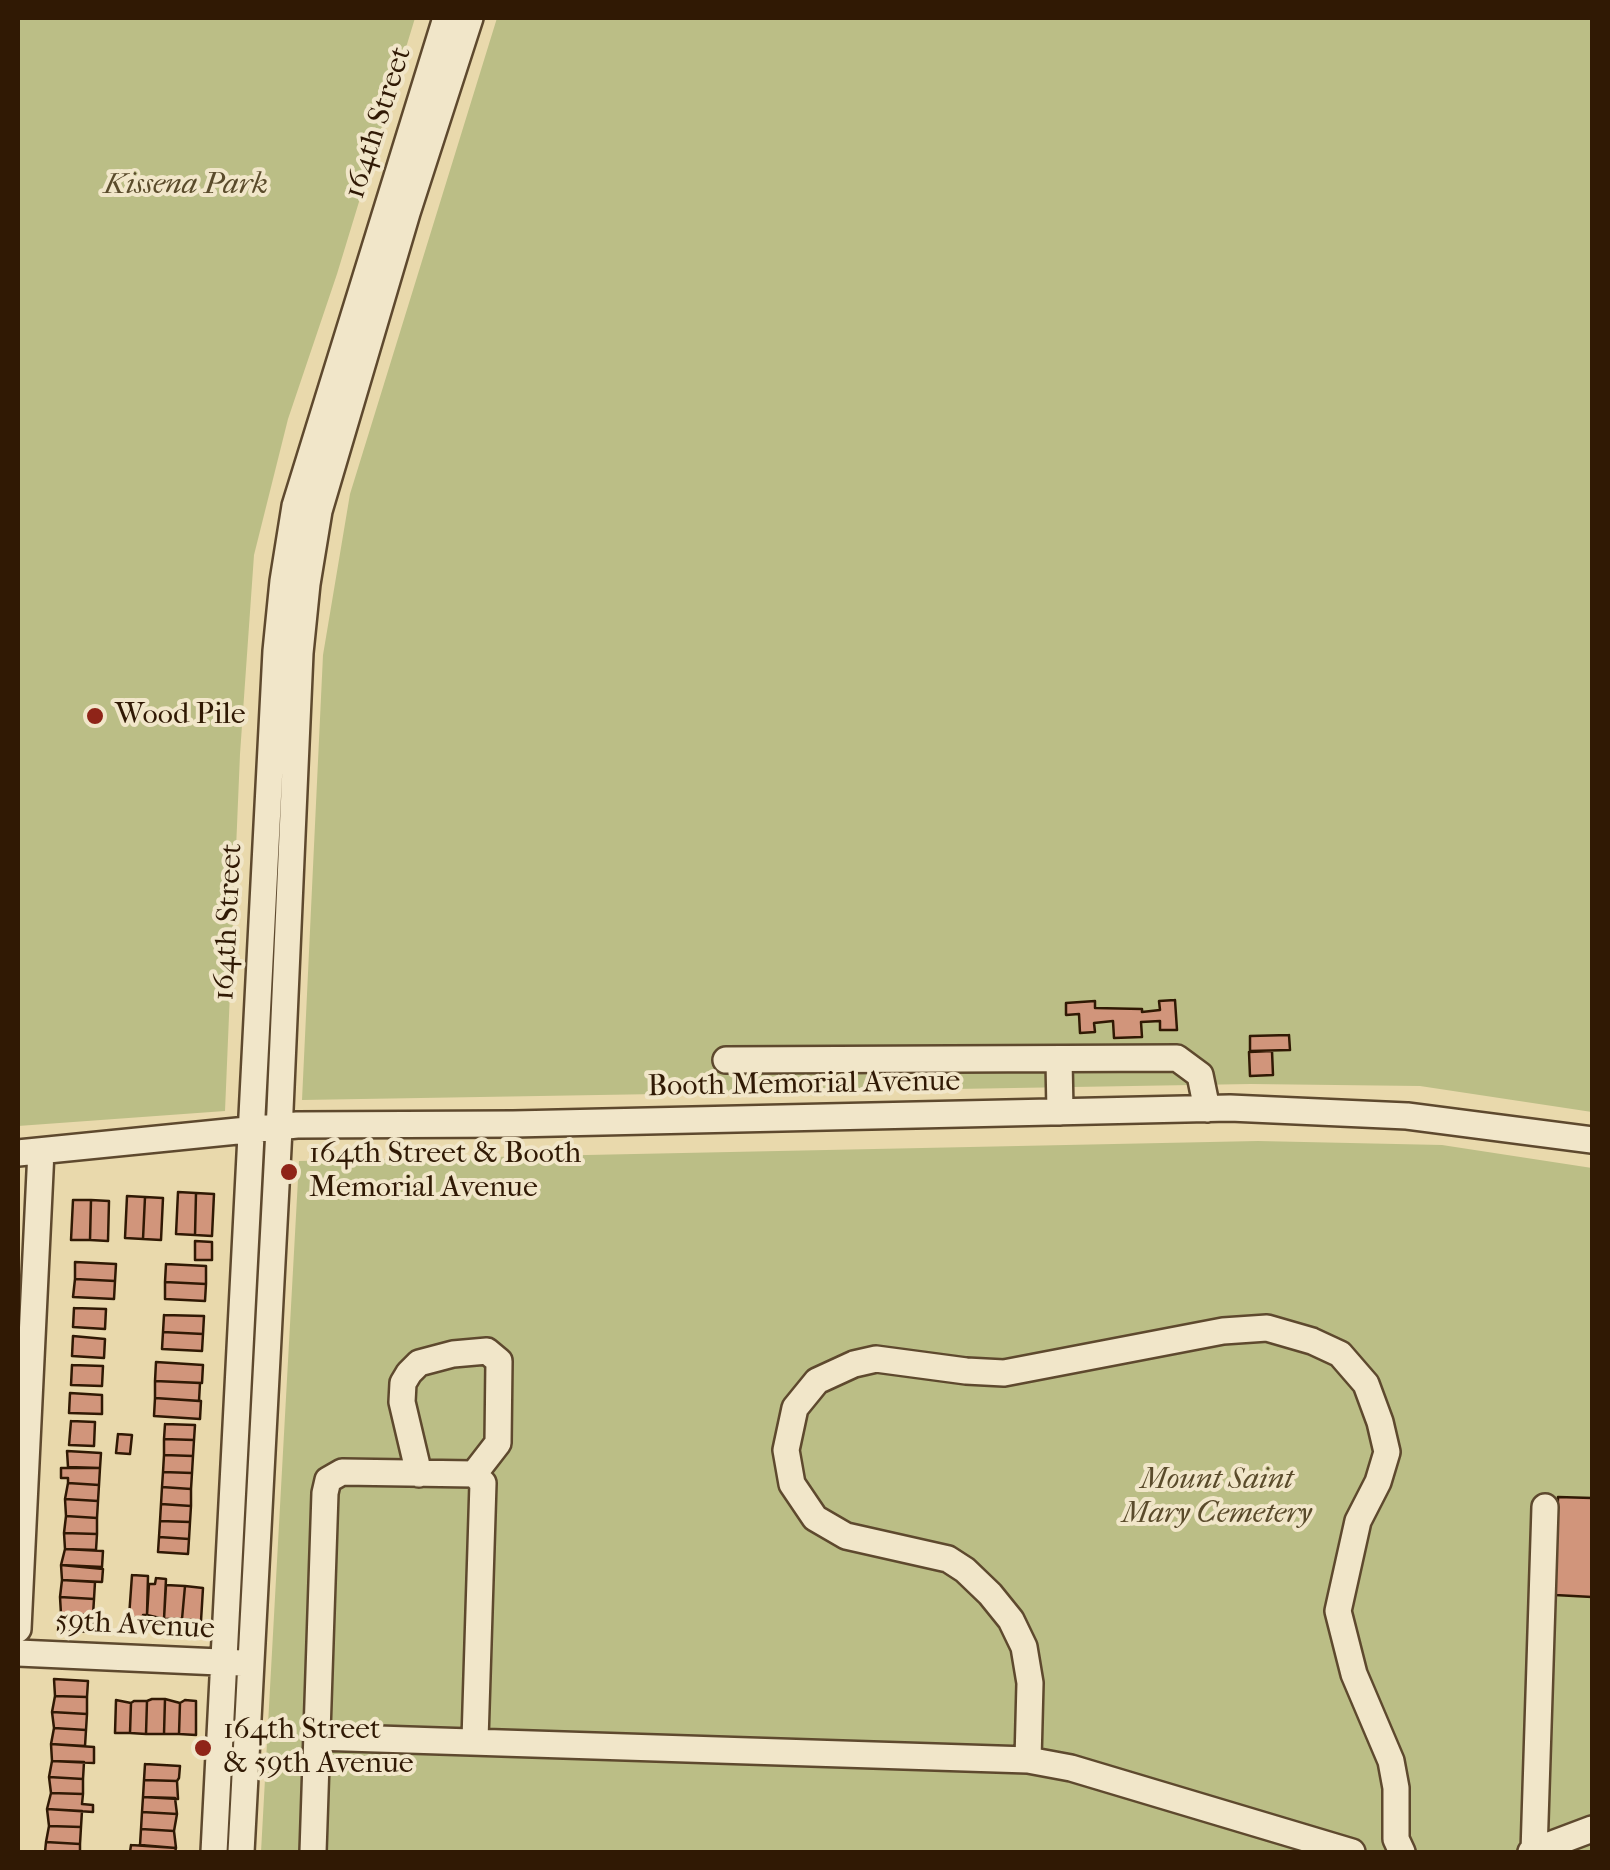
<!DOCTYPE html>
<html>
<head>
<meta charset="utf-8">
<style>
	body { margin:0 }
	#map { position:relative; width:1610px; height:1870px; overflow:hidden; background:#e9d9ac; font-family:"IM FELL French Canon",serif }
	canvas { display:block }
	.frame { position:absolute; inset:0; border:20px solid #301904; pointer-events:none }
</style>
</head>
<body>
<div id="map">
<canvas width="1610" height="1870"></canvas>
<div class="frame"></div>
</div>
<script>
const c = document.querySelector('canvas').getContext('2d');
c.lineJoin = 'round';
function fill(path, color) {
  c.fillStyle = color;
  c.fill(path, 'evenodd');
}
function toPath(rows) {
  const path = new Path2D();
  for (const r of rows) {
    path.moveTo(r[0], r[1]);
    for (let i = 2; i < r.length; i += 2) path.lineTo(r[i], r[i + 1]);
  }
  return path;
}
function strokePath(path, color, width, dash) {
  c.strokeStyle = color;
  c.lineWidth = width;
  c.lineCap = dash ? 'butt' : 'round';
  c.setLineDash(dash || []);
  c.stroke(path);
}
function label(font, color, halo, rows, align = 'center') {
  c.font = font + ' "IM FELL French Canon",serif';
  c.lineWidth = 8;
  c.setLineDash([]);
  c.textBaseline = 'middle';
  c.strokeStyle = halo;
  c.fillStyle = color;
  for (const [text, x, y, turn = 0] of rows) {
    c.save();
    c.translate(x, y);
    c.rotate((+turn || 0) * Math.PI / 180);
    c.textAlign = isNaN(turn) ? turn : align;
    if (halo) c.strokeText(text, 0, 0);
    c.fillText(text, 0, 0);
    c.restore();
  }
}
const green = toPath([
	[18,18,415,18,337,274,288,419,254,555,240,754,225,1111,18,1126],
	[497,18,1592,18,1592,1112,1420,1086,1251,1084,302,1100,323,655,350,494],
	[1258,1141,1442,1145,1592,1168,1592,1852,261,1852,299,1161]
]);
const building = toPath([
	[1175,1000,1177,1030,1160,1030,1160,1021,1141,1022,1142,1037,1114,1038,1113,1021,1094,1023,1095,1032,1080,1033,1079,1014,1066,1015,1066,1003,1095,1001,1095,1008,1142,1009,1142,1012,1160,1010,1159,1001,1175,1000],
	[1289,1035,1290,1050,1250,1051,1250,1036,1289,1035],
	[1272,1051,1273,1075,1250,1076,1249,1052,1272,1051],
	[178,1192,196,1193,195,1235,176,1234,178,1192],
	[196,1193,214,1194,212,1236,195,1235,196,1193],
	[127,1196,145,1197,143,1239,125,1238,127,1196],
	[145,1197,163,1198,161,1240,143,1239,145,1197],
	[73,1200,91,1200,90,1240,71,1240,73,1200],
	[91,1200,109,1201,108,1241,90,1240,91,1200],
	[195,1241,212,1242,212,1260,195,1260,195,1241],
	[75,1262,116,1264,115,1281,75,1279,75,1262],
	[166,1264,206,1266,206,1284,165,1282,166,1264],
	[75,1279,115,1281,114,1299,73,1297,75,1279],
	[165,1282,206,1284,205,1301,165,1299,165,1282],
	[74,1308,106,1309,105,1329,73,1327,74,1308],
	[164,1315,204,1316,203,1334,163,1332,164,1315],
	[163,1332,203,1334,202,1351,162,1349,163,1332],
	[73,1336,105,1339,104,1358,72,1356,73,1336],
	[156,1362,203,1365,202,1383,155,1381,156,1362],
	[72,1365,103,1366,102,1386,71,1385,72,1365],
	[155,1381,200,1383,199,1401,155,1398,155,1381],
	[70,1393,102,1395,102,1414,69,1413,70,1393],
	[155,1398,201,1401,200,1419,154,1416,155,1398],
	[71,1421,95,1422,94,1446,69,1445,71,1421],
	[165,1424,195,1425,194,1440,164,1439,165,1424],
	[118,1434,132,1435,130,1454,116,1453,118,1434],
	[164,1439,194,1440,193,1456,164,1455,164,1439],
	[67,1451,101,1453,100,1468,68,1467,67,1451],
	[164,1455,193,1456,192,1473,163,1472,164,1455],
	[61,1468,100,1468,99,1485,68,1483,68,1478,61,1478,61,1468],
	[163,1472,192,1473,191,1489,162,1487,163,1472],
	[68,1483,99,1485,98,1501,65,1499,68,1483],
	[162,1487,191,1489,191,1506,161,1504,162,1487],
	[1558,1497,1592,1498,1592,1597,1555,1595,1558,1497],
	[65,1499,98,1501,97,1518,66,1516,65,1499],
	[161,1504,191,1506,190,1522,160,1521,161,1504],
	[66,1516,97,1518,97,1534,64,1533,66,1516],
	[160,1521,190,1522,189,1539,159,1537,160,1521],
	[64,1533,97,1534,96,1550,65,1549,64,1533],
	[159,1537,189,1539,188,1554,158,1552,159,1537],
	[65,1549,103,1551,102,1567,61,1565,65,1549],
	[61,1565,103,1569,102,1582,62,1580,61,1565],
	[132,1575,148,1576,147,1615,143,1615,143,1618,129,1617,132,1575],
	[156,1578,166,1579,164,1619,147,1615,149,1584,155,1584,156,1578],
	[62,1580,95,1582,94,1599,60,1597,62,1580],
	[166,1585,185,1586,182,1619,164,1619,166,1585],
	[185,1586,203,1588,201,1621,182,1619,185,1586],
	[60,1597,94,1599,93,1615,61,1614,60,1597],
	[61,1614,93,1615,92,1632,58,1630,61,1614],
	[54,1679,88,1681,87,1697,55,1696,54,1679],
	[55,1696,87,1697,87,1714,52,1712,55,1696],
	[152,1699,165,1699,164,1734,146,1734,147,1701,152,1699],
	[165,1699,180,1703,179,1734,164,1734,165,1699],
	[116,1700,131,1703,130,1733,115,1733,116,1700],
	[185,1700,196,1701,196,1735,179,1734,180,1703,185,1700],
	[134,1701,147,1701,146,1734,130,1733,131,1703,134,1701],
	[52,1712,87,1714,86,1730,54,1728,52,1712],
	[54,1728,86,1730,85,1746,51,1744,54,1728],
	[51,1744,94,1747,94,1763,52,1761,51,1744],
	[52,1761,84,1762,83,1779,49,1777,52,1761],
	[145,1764,180,1766,179,1778,177,1781,144,1780,145,1764],
	[49,1777,83,1779,83,1794,51,1793,49,1777],
	[144,1780,177,1781,178,1799,143,1797,144,1780],
	[51,1793,83,1794,82,1804,93,1805,93,1812,47,1809,51,1793],
	[143,1797,175,1798,177,1814,142,1812,143,1797],
	[47,1809,82,1811,81,1827,49,1826,47,1809],
	[142,1812,177,1814,174,1831,141,1829,142,1812],
	[49,1826,81,1827,80,1844,46,1842,49,1826],
	[141,1829,174,1831,176,1848,140,1845,141,1829],
	[46,1842,80,1844,80,1852,45,1852,46,1842],
	[131,1845,176,1848,175,1852,130,1852,131,1845]
]);
const minor = toPath([
	[1059,1059,1060,1112],
	[726,1060,1177,1058,1200,1075,1207,1109],
	[18,1153,297,1125,513,1124,1230,1108,1407,1116,1592,1140],
	[419,1474,402,1402,403,1383,409,1373,419,1363,453,1354,487,1351,499,1361,498,1443,474,1474],
	[18,1629,41,1151],
	[18,1653,242,1663],
	[316,1737,1028,1760,1071,1768,1352,1852],
	[1028,1760,1030,1683,1024,1647,1011,1620,990,1594,965,1570,948,1559,846,1536,815,1518,792,1484,786,1450,795,1408,817,1381,854,1364,876,1359,966,1371,1004,1373,1223,1331,1267,1328,1312,1341,1340,1354,1366,1384,1380,1422,1387,1452,1378,1482,1358,1521,1338,1611,1354,1674,1391,1761,1396,1788,1396,1839,1402,1852],
	[214,1852,276,651,283,581,295,506,446,18],
	[241,1852,280,1110,300,653,307,584,319,511,407,213,470,18],
	[313,1852,325,1493,328,1480,342,1472,474,1474,483,1483,475,1740],
	[1531,1852,1592,1829],
	[1534,1852,1545,1507]
]);
const markers = [
	[95,716,10,"#8f2418"],
	[289,1172,10,"#8f2418"],
	[203,1748,10,"#8f2418"]
];
const streetNames = [
	["164th Street",379,123,-72],
	["164th Street",229,922,-87],
	["Booth Memorial Avenue",804,1085,-1],
	["59th Avenue",135,1626,3]
];
const parkNames = [
	["Kissena Park",186,186],
	["Mount Saint",1217,1481],
	["Mary Cemetery",1217,1515]
];
const poiNames = [
	["Wood Pile",115,716],
	["164th Street & Booth",309,1155],
	["Memorial Avenue",309,1189],
	["164th Street",223,1731],
	["& 59th Avenue",223,1765]
];
fill(green, '#bbbe86');
fill(building, '#d1957b');
strokePath(building, '#301904', 2.5);
strokePath(minor, '#5e492e', 30);
strokePath(minor, '#f1e6c9', 25);
for (const [x, y, r, color] of markers) {
  const dot = new Path2D();
  dot.arc(x, y, r, 0, 2 * Math.PI);
  c.fillStyle = color;
  c.fill(dot);
  strokePath(dot, '#f1e6c9', 4);
}
label('30px', '#301904', '#f1e6c9', streetNames);
label('italic 30px', '#5a4b2b', '#f1e6c9', parkNames);
label('30px', '#301904', '#f1e6c9', poiNames, 'left');
</script>
</body>
</html>
